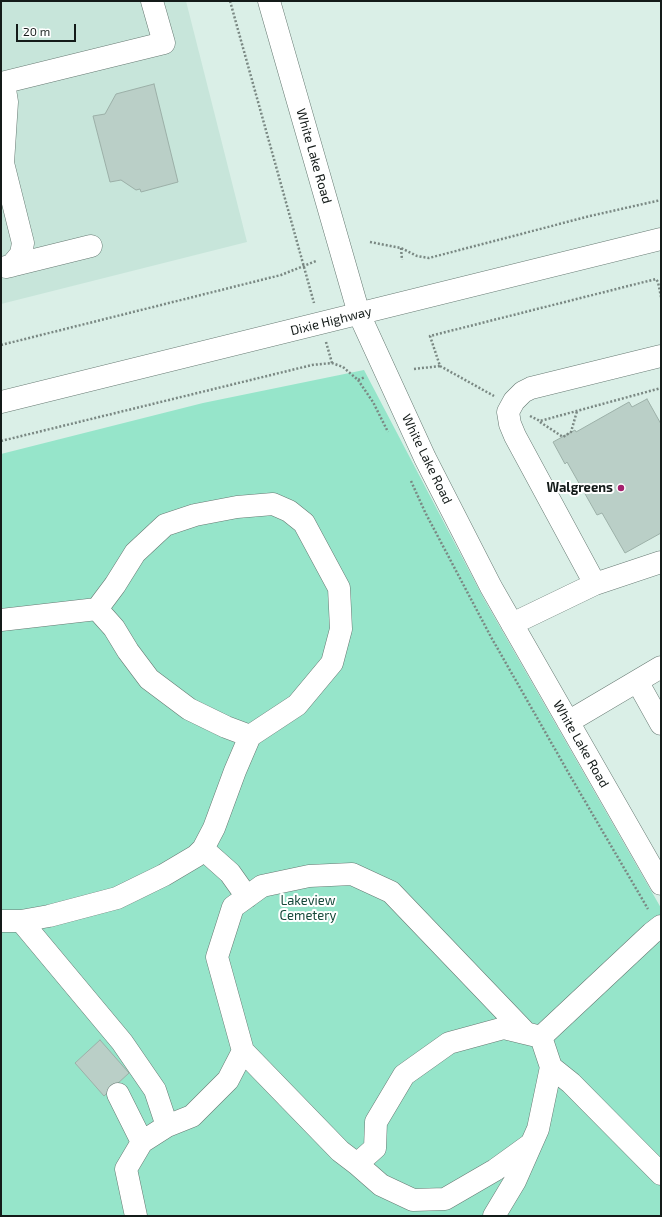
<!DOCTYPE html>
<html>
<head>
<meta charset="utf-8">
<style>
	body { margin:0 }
	#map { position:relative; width:662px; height:1217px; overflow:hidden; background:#daefe7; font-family:"Exo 2",sans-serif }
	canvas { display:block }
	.frame { position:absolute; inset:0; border:2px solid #141b19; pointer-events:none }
	.scale { position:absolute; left:16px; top:24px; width:60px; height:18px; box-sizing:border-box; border:2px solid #141b19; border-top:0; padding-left:5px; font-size:12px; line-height:14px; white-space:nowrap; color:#141b19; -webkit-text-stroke:3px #fff; paint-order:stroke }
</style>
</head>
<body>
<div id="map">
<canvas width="662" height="1217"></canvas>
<div class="frame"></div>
<div class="scale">20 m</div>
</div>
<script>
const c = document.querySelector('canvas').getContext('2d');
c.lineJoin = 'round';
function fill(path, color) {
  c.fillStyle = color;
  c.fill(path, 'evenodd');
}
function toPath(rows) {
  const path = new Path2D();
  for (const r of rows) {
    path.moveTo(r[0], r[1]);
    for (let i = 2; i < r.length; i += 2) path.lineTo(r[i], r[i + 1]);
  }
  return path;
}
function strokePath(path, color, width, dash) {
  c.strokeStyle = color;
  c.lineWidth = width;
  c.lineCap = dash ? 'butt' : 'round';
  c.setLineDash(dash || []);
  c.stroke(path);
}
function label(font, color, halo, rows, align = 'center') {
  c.font = font + ' "Exo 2",sans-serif';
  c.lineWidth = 4;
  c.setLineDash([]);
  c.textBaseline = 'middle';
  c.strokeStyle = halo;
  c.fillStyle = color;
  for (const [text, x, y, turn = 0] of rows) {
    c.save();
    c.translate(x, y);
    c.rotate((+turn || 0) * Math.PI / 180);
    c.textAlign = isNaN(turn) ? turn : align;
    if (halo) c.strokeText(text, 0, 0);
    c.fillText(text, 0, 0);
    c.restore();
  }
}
const built = toPath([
	[1,1,186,1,247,242,1,304]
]);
const green = toPath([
	[364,370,484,599,661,908,661,1216,1,1216,1,454,203,403]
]);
const building = toPath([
	[154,84,178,182,141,192,140,189,136,190,121,180,110,182,93,116,105,114,116,94,154,84],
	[647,399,661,424,661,533,625,553,602,513,597,515,567,462,565,464,553,442,575,430,576,432,629,402,632,407,647,399],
	[100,1040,129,1073,104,1096,75,1063,100,1040]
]);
const path = toPath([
	[230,1,314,303],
	[370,242,401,248,417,256,429,258,590,216,661,200],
	[401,248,402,260],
	[326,342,332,363],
	[1,345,281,275,316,261],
	[440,366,494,396],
	[414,369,440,366,430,336,656,279,658,282,661,297],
	[358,380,373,402,388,432],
	[530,416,540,421,661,388],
	[540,422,563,437,571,432,577,411],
	[1,441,312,365,332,363,343,367,358,380,365,377],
	[411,481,425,512,491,637,572,779,648,909]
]);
const minor = toPath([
	[269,1,359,314,425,458,491,587,661,884],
	[1,83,164,43,152,1],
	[4,83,7,102,3,163,23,243,21,254,11,266],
	[6,267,91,246],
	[595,584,515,436,510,424,508,412,514,401,523,392,531,388,661,356],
	[97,609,114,628,128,651,149,679,189,709,226,727,250,736],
	[1,620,97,609,115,585,135,553,165,525,195,515,237,507,273,504,289,511,304,523,339,588,341,629,332,663,297,705,250,736,235,771,214,828,203,849,196,856,164,875,117,898,49,916,21,921,1,921],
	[512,624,595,584,661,562],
	[637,681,661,724],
	[568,722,661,667],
	[203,849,230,873,247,897],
	[21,921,122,1042,155,1090,167,1126],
	[541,1037,652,933,661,926],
	[243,1051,340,1151,357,1164,381,1185,413,1200,445,1199,495,1170,531,1144],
	[551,1067,571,1083,661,1174],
	[118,1094,142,1142],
	[357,1164,375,1148,376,1122,404,1075,449,1043,504,1028,541,1037],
	[136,1216,126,1169,142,1142,167,1126,192,1116,228,1080,243,1051,217,957,233,907,262,886,309,876,352,874,391,892,526,1033],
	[494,1216,515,1181,538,1129,551,1067,541,1037]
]);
const major = toPath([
	[1,402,661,239]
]);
const markers = [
	[621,488,4,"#a4206d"]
];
const streetNames = [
	["White Lake Road",314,156,74],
	["Dixie Highway",331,321,-14],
	["White Lake Road",427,459,64],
	["White Lake Road",581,744,60]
];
const poiNames = [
	["Walgreens",613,488]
];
const parkNames = [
	["Lakeview",308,901],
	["Cemetery",308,916]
];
fill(built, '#c7e5da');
fill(green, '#96e5ca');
fill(building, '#bacfc7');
strokePath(building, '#9cb0a8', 1);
strokePath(minor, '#677a73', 23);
strokePath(major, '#677a73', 23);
strokePath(path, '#7a8883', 2.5, [2, 2]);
strokePath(minor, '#fff', 22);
strokePath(major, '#fff', 22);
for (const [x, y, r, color] of markers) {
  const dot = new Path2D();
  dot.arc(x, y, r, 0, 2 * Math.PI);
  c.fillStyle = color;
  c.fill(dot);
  strokePath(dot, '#fff', 1.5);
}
label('13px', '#141b19', '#fff', streetNames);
label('bold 13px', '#141b19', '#fff', poiNames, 'right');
label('13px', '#154839', '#fff', parkNames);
</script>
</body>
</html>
